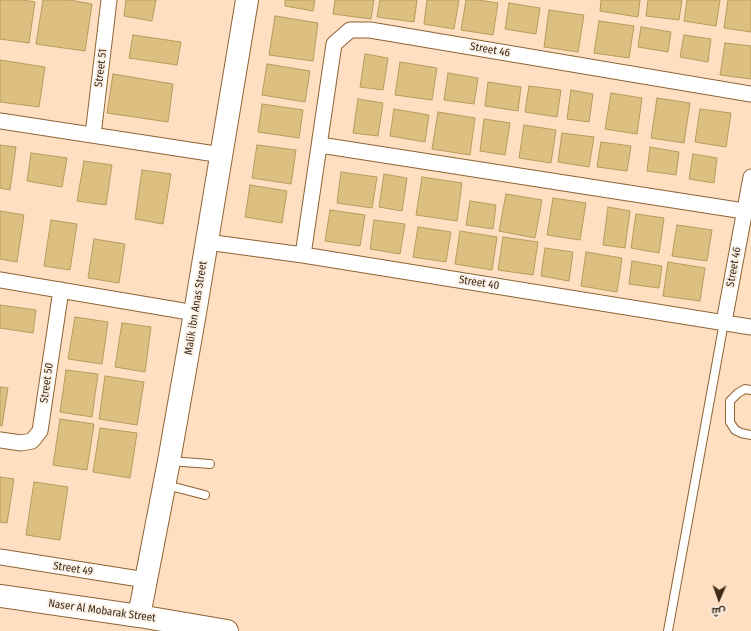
<!DOCTYPE html>
<html>
<head>
<meta charset="utf-8">
<style>
	body { margin:0 }
	#map { position:relative; width:751px; height:631px; overflow:hidden; background:#fedfc1; font-family:"Fira Sans Condensed",Cairo,sans-serif }
	canvas { display:block }
	.north { position:absolute; left:699px; top:579px; width:40px; height:40px; -webkit-text-stroke:3px #fbf0e6; paint-order:stroke; rotate:182deg; font-size:11px; font-weight:700; line-height:16px; text-align:center; color:#3e2a16 }
	.north::after { content:''; display:block; margin:auto; width:14px; height:18px; background:#3e2a16; clip-path:polygon(50% 0,100% 100%,50% 72%,0 100%) }
</style>
</head>
<body>
<div id="map">
<canvas width="751" height="631"></canvas>
<div class="north">ش</div>
</div>
<script>
const c = document.querySelector('canvas').getContext('2d');
c.lineJoin = 'round';
function fill(path, color) {
  c.fillStyle = color;
  c.fill(path, 'evenodd');
}
function toPath(rows) {
  const path = new Path2D();
  for (const r of rows) {
    path.moveTo(r[0], r[1]);
    for (let i = 2; i < r.length; i += 2) path.lineTo(r[i], r[i + 1]);
  }
  return path;
}
function strokePath(path, color, width, dash) {
  c.strokeStyle = color;
  c.lineWidth = width;
  c.lineCap = dash ? 'butt' : 'round';
  c.setLineDash(dash || []);
  c.stroke(path);
}
function label(font, color, halo, rows, align = 'center') {
  c.font = font + ' "Fira Sans Condensed",sans-serif';
  c.lineWidth = 3.5;
  c.setLineDash([]);
  c.textBaseline = 'middle';
  c.strokeStyle = halo;
  c.fillStyle = color;
  for (const [text, x, y, turn = 0] of rows) {
    c.save();
    c.translate(x, y);
    c.rotate((+turn || 0) * Math.PI / 180);
    c.textAlign = isNaN(turn) ? turn : align;
    if (halo) c.strokeText(text, 0, 0);
    c.fillText(text, 0, 0);
    c.restore();
  }
}
const building = toPath([
	[0,0,23,0,35,2,29,43,0,39,0,0],
	[43,0,69,0,92,4,85,51,36,44,43,0],
	[126,0,156,0,152,21,124,16,126,0],
	[285,0,315,0,313,11,285,6,285,0],
	[335,0,374,0,371,19,333,14,335,0],
	[380,0,417,0,414,22,377,17,380,0],
	[427,0,459,0,454,29,424,24,427,0],
	[466,0,478,0,498,3,493,35,461,30,466,0],
	[601,0,640,0,638,17,600,11,601,0],
	[648,0,682,0,679,20,646,16,648,0],
	[687,0,720,0,716,26,684,21,687,0],
	[728,0,751,0,751,32,724,28,728,0],
	[509,3,540,8,536,34,505,29,509,3],
	[549,10,584,15,578,52,544,47,549,10],
	[275,16,318,23,313,61,269,55,275,16],
	[599,21,634,26,629,58,594,53,599,21],
	[641,27,671,32,668,52,638,47,641,27],
	[133,35,181,42,177,65,129,58,133,35],
	[684,35,711,39,708,62,680,57,684,35],
	[725,43,751,46,751,79,720,75,725,43],
	[365,54,388,58,383,90,360,87,365,54],
	[0,60,45,67,39,107,0,102,0,60],
	[400,62,437,68,432,100,395,95,400,62],
	[267,64,310,71,305,102,262,95,267,64],
	[448,73,478,78,474,104,444,100,448,73],
	[113,74,173,84,168,122,107,113,113,74],
	[488,82,521,87,518,111,485,106,488,82],
	[529,86,561,90,557,117,525,112,529,86],
	[571,90,593,94,589,122,567,119,571,90],
	[611,93,642,98,637,134,605,129,611,93],
	[657,98,690,103,684,143,651,138,657,98],
	[358,99,383,103,378,136,353,133,358,99],
	[262,104,303,110,299,138,258,132,262,104],
	[394,109,429,115,425,142,390,136,394,109],
	[700,109,731,113,726,147,695,142,700,109],
	[438,112,475,118,470,155,432,149,438,112],
	[484,119,510,123,505,155,480,151,484,119],
	[524,125,556,130,551,163,519,158,524,125],
	[562,133,594,137,589,167,558,162,562,133],
	[601,142,631,146,627,171,597,167,601,142],
	[0,145,16,147,10,190,0,188,0,145],
	[257,145,296,150,291,184,252,178,257,145],
	[650,147,679,152,676,175,647,171,650,147],
	[31,153,67,158,62,187,27,181,31,153],
	[693,154,717,158,714,183,689,179,693,154],
	[84,161,112,165,106,205,77,201,84,161],
	[142,170,171,174,163,224,135,219,142,170],
	[341,172,377,177,372,208,337,203,341,172],
	[384,174,407,178,402,211,379,207,384,174],
	[422,177,462,183,457,221,416,215,422,177],
	[250,185,287,191,282,223,245,217,250,185],
	[506,194,542,200,535,238,499,231,506,194],
	[553,198,586,203,580,240,547,235,553,198],
	[470,201,496,205,493,229,466,225,470,201],
	[608,207,630,211,625,248,603,245,608,207],
	[330,210,365,215,360,246,325,241,330,210],
	[0,211,24,215,17,262,0,259,0,211],
	[636,214,664,218,659,253,631,248,636,214],
	[51,220,77,224,70,270,44,266,51,220],
	[374,220,405,224,400,254,370,249,374,220],
	[677,225,712,230,707,261,672,256,677,225],
	[418,227,451,232,446,262,413,257,418,227],
	[460,231,497,237,492,270,455,264,460,231],
	[503,237,538,242,533,275,498,270,503,237],
	[94,239,125,244,119,283,88,278,94,239],
	[545,248,573,252,569,281,541,276,545,248],
	[586,252,622,258,617,292,581,286,586,252],
	[632,261,662,266,659,288,629,284,632,261],
	[668,262,705,268,700,301,663,296,668,262],
	[0,305,36,310,33,333,0,328,0,305],
	[75,317,108,322,102,364,68,359,75,317],
	[122,323,151,327,145,372,115,367,122,323],
	[66,370,98,374,92,417,60,412,66,370],
	[105,376,144,382,137,425,99,419,105,376],
	[0,387,8,388,2,426,0,425,0,387],
	[60,419,94,424,87,470,53,465,60,419],
	[100,428,137,433,130,478,93,472,100,428],
	[0,477,14,479,7,523,0,522,0,477],
	[34,482,68,487,60,540,26,535,34,482]
]);
const lane = toPath([
	[751,390,745,389,738,393,730,401,730,422,735,430,741,433,751,435],
	[169,461,210,464],
	[166,485,205,495],
	[668,631,724,322]
]);
const street = toPath([
	[0,121,222,155],
	[93,135,109,0],
	[320,145,744,211],
	[207,242,303,255,751,327],
	[303,255,334,44,350,30,370,30,751,94],
	[0,280,195,313],
	[724,322,751,177],
	[0,440,21,443,32,441,40,431,61,290],
	[0,557,146,580]
]);
const secondary = toPath([
	[0,596,139,616,227,631],
	[139,616,169,461,195,313,247,0]
]);
const streetNames = [
	["Street 46",490,50,10],
	["Street 51",101,68,-83],
	["Street 46",734,267,-80],
	["Street 40",479,283,9],
	["Malik ibn Anas Street",196,308,-81],
	["Street 50",47,383,-82],
	["Street 49",73,569,9],
	["Naser Al Mobarak Street",102,611,8]
];
fill(building, '#ddc081');
strokePath(building, '#b79b5d', 1);
strokePath(lane, '#906332', 10);
strokePath(street, '#906332', 17);
strokePath(secondary, '#906332', 24);
strokePath(lane, '#fff', 8);
strokePath(street, '#fff', 15);
strokePath(secondary, '#fff', 22);
label('11px', '#3e2a16', '#fbf0e6', streetNames);
</script>
</body>
</html>
